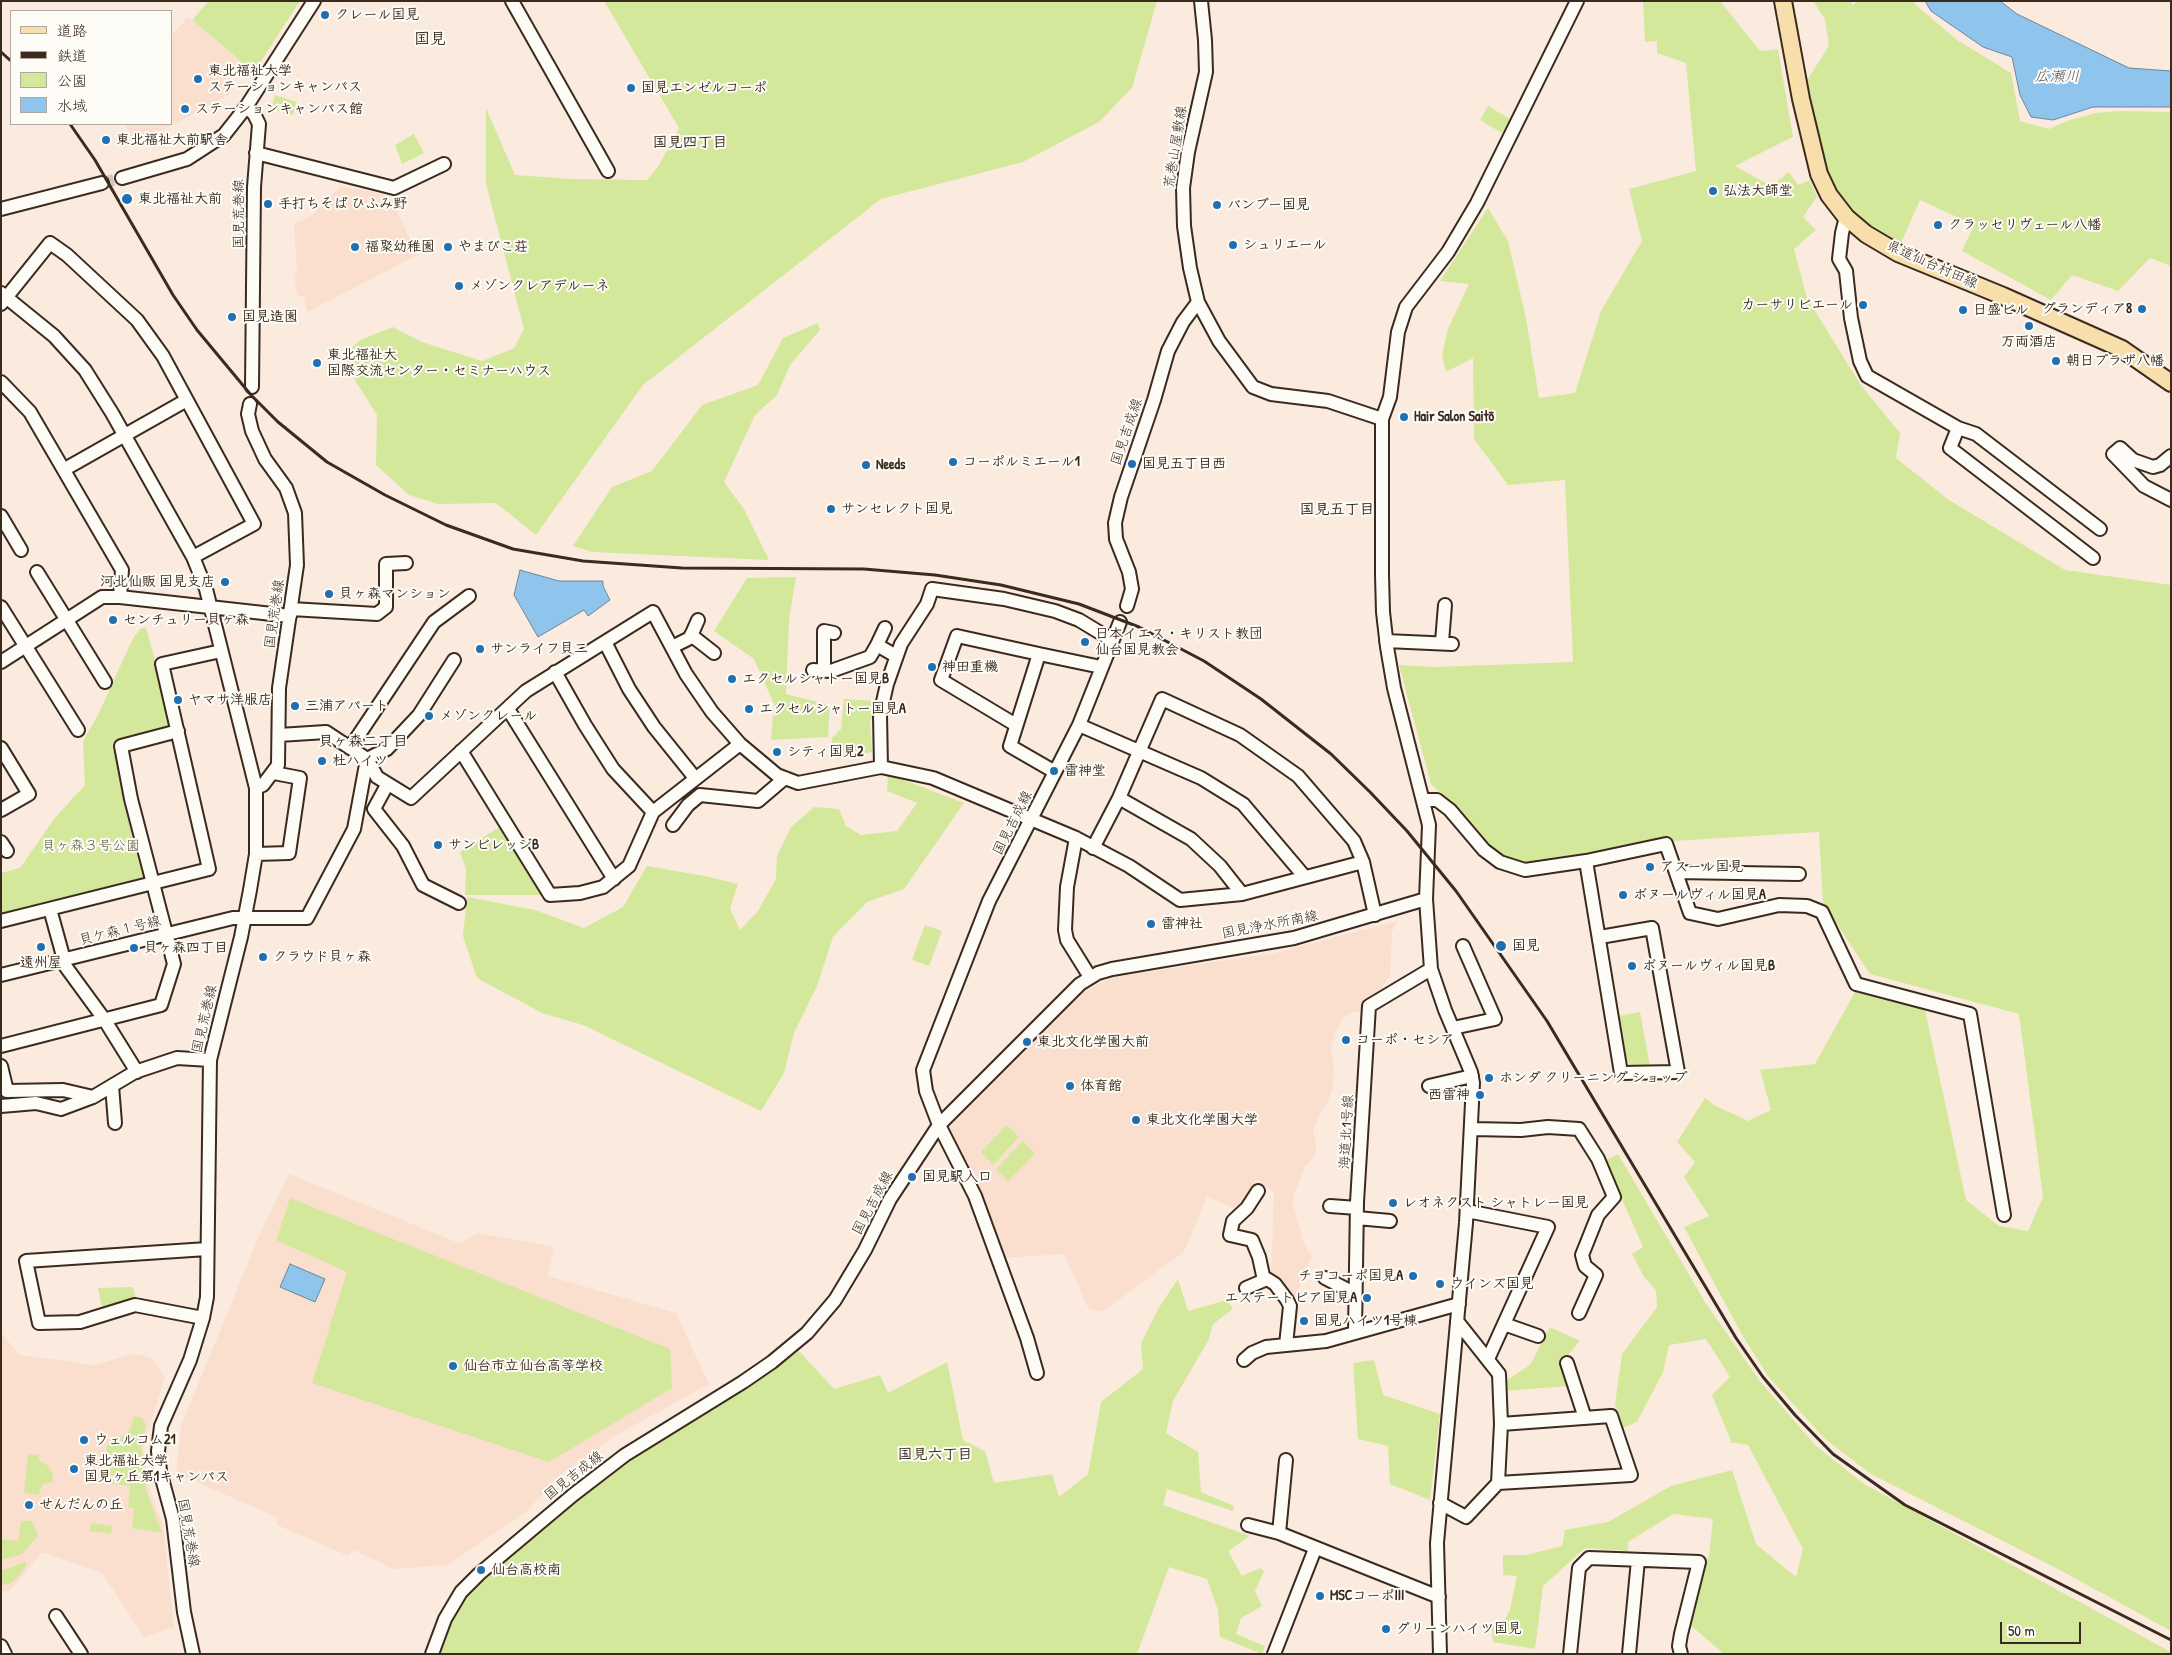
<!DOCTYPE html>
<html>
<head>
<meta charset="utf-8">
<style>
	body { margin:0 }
	#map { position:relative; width:2172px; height:1655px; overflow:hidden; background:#fbebdf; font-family:"Patrick Hand","Klee One",sans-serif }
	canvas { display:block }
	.frame { position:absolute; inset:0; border:2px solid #3b2a1e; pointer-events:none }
	.legend { position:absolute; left:10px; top:10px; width:162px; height:115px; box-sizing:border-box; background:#fdfcf7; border:1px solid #afa8a0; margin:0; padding:6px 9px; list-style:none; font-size:15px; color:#3b2a1e }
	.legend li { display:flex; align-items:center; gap:10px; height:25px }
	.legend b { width:25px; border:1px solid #afa8a0 }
	.scale { position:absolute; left:2000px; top:1622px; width:81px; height:22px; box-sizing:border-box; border:2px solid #3b2a1e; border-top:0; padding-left:6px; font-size:15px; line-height:18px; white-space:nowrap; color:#3b2a1e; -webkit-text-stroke:4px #fdfcf7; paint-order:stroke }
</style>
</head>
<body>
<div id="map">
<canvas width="2172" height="1655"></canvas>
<div class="frame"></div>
<ul class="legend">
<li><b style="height:6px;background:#f8deab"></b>道路</li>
<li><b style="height:6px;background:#3b2a1e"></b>鉄道</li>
<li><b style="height:14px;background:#d4e89c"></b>公園</li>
<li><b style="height:14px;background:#8fc5ed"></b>水域</li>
</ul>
<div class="scale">50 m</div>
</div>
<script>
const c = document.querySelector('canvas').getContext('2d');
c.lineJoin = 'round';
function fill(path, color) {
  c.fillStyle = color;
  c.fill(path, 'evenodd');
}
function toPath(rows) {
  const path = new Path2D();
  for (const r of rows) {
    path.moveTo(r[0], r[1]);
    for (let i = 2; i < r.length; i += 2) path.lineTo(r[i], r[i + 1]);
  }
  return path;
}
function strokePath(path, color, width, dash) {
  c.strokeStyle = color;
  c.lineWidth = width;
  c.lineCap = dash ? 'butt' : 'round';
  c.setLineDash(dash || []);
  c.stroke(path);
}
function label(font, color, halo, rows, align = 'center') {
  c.font = font + ' "Patrick Hand","Klee One",sans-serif';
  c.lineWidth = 4;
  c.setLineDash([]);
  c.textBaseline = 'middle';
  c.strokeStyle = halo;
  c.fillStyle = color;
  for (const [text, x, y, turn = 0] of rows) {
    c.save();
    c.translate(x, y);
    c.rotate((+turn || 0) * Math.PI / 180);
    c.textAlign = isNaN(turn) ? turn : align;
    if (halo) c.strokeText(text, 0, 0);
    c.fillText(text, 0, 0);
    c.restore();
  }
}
const built = toPath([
	[188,17,254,72,250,78,235,70,223,81,231,94,136,144,125,124,171,124,171,36],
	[341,186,384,194,392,201,418,255,307,312,304,297,297,295,294,274,297,273,294,224,311,216],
	[1397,921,1392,932,1390,975,1378,995,1364,999,1365,1010,1351,1013,1343,1018,1335,1033,1331,1050,1334,1067,1333,1087,1328,1102,1321,1111,1313,1131,1316,1142,1316,1155,1305,1166,1294,1195,1293,1205,1305,1246,1312,1256,1296,1296,1289,1297,1271,1276,1274,1192,1256,1179,1241,1206,1235,1209,1207,1197,1184,1252,1102,1312,1088,1308,1064,1254,1005,1258,984,1203,947,1129,1083,992,1113,977,1275,953],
	[289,1174,459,1243,479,1233,554,1247,548,1276,676,1313,709,1384,615,1436,561,1474,527,1511,448,1565,393,1569,354,1550,348,1556,277,1525,278,1518,176,1473,181,1426,258,1238],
	[1,1333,20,1355,94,1365,133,1354,150,1357,165,1377,143,1448,150,1490,163,1525,174,1627,144,1637,102,1573,42,1552,10,1591,1,1591]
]);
const green = toPath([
	[209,1,300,1,254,72,192,20],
	[604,1,1157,1,1132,88,1099,122,1023,162,881,199,643,385,536,535,496,503,438,504,409,495,376,465,377,415,355,380,344,356,360,340,393,327,422,342,482,361,514,348,524,329,486,184,486,108,515,175,572,179,647,180,659,165,679,128],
	[1643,1,1720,1,1760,51,1778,49,1793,137,1735,166,1771,186,1789,172,1798,185,1810,180,1817,197,1803,217,1816,230,1794,249,1807,298,1860,384,1900,433,1896,458,1949,500,2065,570,2171,585,2171,1631,2058,1569,1871,1474,1824,1438,1768,1376,1741,1333,1684,1227,1709,1216,1684,1177,1695,1162,1677,1142,1705,1098,1714,1105,1748,1121,1771,1110,1760,1070,1815,1064,1855,992,1925,1010,1966,1200,1999,1226,2028,1231,2043,1197,2019,1014,1870,974,1823,903,1819,832,1673,841,1524,864,1502,857,1484,844,1461,813,1431,784,1399,665,1434,667,1573,662,1565,480,1508,485,1474,439,1473,358,1446,372,1442,355,1448,329,1469,284,1440,281,1488,208,1508,241,1526,318,1539,398,1575,393,1601,311,1642,241,1629,189,1696,171,1686,63,1657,53,1657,41,1645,42],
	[1813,1,1850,1,1853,5,1858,1,1914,1,1916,5,1957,40,2011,73,2020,121,2049,129,2067,121,2096,113,2118,111,2171,112,2171,266,2150,258,2118,291,2072,275,2051,300,1962,251,1974,225,1920,200,1901,243,1878,234,1852,214,1827,178,1817,142,1807,80,1829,46,1825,19],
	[275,95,297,102,293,115,271,109],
	[1488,106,1510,119,1502,133,1480,120],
	[414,134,424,153,402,164,395,145],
	[818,323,820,330,790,365,777,395,755,415,724,482,744,509,769,560,592,552,573,546,612,487,652,471,702,405,758,385,783,338],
	[796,577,789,620,786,694,830,705,828,737,771,740,774,704,754,659,714,631,747,578],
	[146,627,171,721,167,729,112,743,145,874,140,882,1,915,1,873,20,868,54,819,85,785,83,741,98,715,133,638,140,629],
	[844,699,876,701,870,723,872,752,837,759,831,749,832,738,841,729],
	[888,774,964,803,904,889,867,902,833,937,817,986,794,1033,784,1073,761,1111,583,1025,542,1013,477,978,463,936,467,897,535,910,584,928,623,907,647,866,705,876,738,884,730,908,740,930,758,911,776,879,777,856,791,827,814,807,839,809,846,826,861,835,897,831,917,803,887,791],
	[501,826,543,895,465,895,466,869,460,852],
	[925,925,942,931,929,966,912,960],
	[1640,1012,1650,1066,1632,1066,1625,1059,1619,1016],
	[1007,1125,1019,1137,993,1165,981,1152],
	[1023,1141,1035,1154,1008,1181,996,1169],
	[1618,1154,1705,1302,1759,1380,1815,1445,1864,1484,2171,1652,2171,1654,1724,1654,1690,1625,1701,1570,1709,1556,1713,1519,1673,1514,1628,1542,1628,1551,1585,1548,1543,1586,1535,1649,1493,1642,1491,1624,1502,1626,1510,1609,1517,1576,1503,1575,1503,1555,1526,1555,1562,1546,1565,1530,1608,1522,1671,1486,1732,1470,1756,1544,1796,1577,1803,1549,1748,1445,1729,1442,1731,1441,1712,1395,1730,1377,1706,1339,1669,1345,1663,1372,1637,1422,1623,1428,1615,1404,1622,1354,1657,1307,1656,1290,1644,1277,1632,1254,1643,1247,1605,1161],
	[290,1198,670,1349,672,1388,549,1462,312,1383,347,1272,276,1240],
	[1178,1279,1188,1311,1227,1300,1233,1309,1213,1324,1209,1339,1173,1401,1166,1433,1198,1452,1201,1492,1234,1506,1233,1511,1167,1489,1163,1505,1250,1536,1228,1551,1242,1576,1260,1568,1264,1571,1255,1591,1262,1606,1241,1618,1236,1634,1265,1646,1262,1654,1220,1637,1218,1610,1207,1579,1169,1567,1137,1654,439,1654,450,1624,470,1589,569,1505,628,1459,742,1390,799,1351,834,1389,880,1375,888,1393,947,1362,963,1440,985,1451,994,1483,1052,1474,1059,1497,1088,1474,1101,1402,1143,1369,1141,1343,1158,1309],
	[133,1287,136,1300,102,1307,98,1288],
	[1550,1327,1580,1341,1560,1364,1569,1386,1504,1391,1504,1382,1530,1365],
	[1374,1360,1383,1395,1440,1414,1430,1500,1390,1484,1388,1446,1358,1439,1353,1363],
	[134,1416,142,1418,146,1426,141,1447,146,1489,162,1533,132,1528,134,1508,128,1507,130,1486,104,1483,107,1445,127,1433,131,1428],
	[28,1454,39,1455,39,1460,47,1465,53,1474,52,1482,43,1485,38,1495,24,1493],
	[21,1521,32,1521,38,1536,21,1555,1,1560,1,1539,18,1541],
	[91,1523,112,1526,111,1534,90,1531],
	[25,1562,27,1564,19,1576,11,1583,1,1585,1,1571]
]);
const water = toPath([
	[1925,1,2000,1,2017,14,2129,68,2171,71,2171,107,2093,107,2053,120,2031,117,2020,95,2012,57,1983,47,1931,11,1925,1],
	[520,570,559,581,603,581,603,586,610,600,588,616,584,610,538,637,514,595,520,570],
	[290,1264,325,1279,315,1302,280,1287,290,1264]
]);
const minorTunnel = toPath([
	[102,183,122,178]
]);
const minor = toPath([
	[512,1,608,171],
	[1201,1,1205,40,1206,72,1188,152,1183,188,1184,226,1190,268,1198,302,1219,341,1253,387,1271,394,1328,401,1382,419],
	[246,107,254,114,259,124,254,187,252,387],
	[256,153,394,188,444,164],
	[122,178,187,159,224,135,246,107,314,1],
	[1,209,102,183],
	[1846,217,1842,233,1839,259,1846,271,1851,318,1860,361,1867,376,1958,428,1976,434,2100,529],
	[1,293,54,336,85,370,112,413,193,557,206,589,256,788,256,854,250,890,241,937,210,1060,207,1297,203,1318,190,1360,161,1426,158,1451,160,1471,173,1519,184,1612,193,1654],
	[1,304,50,243,67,255,137,320,163,356,254,524,193,557],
	[1,382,30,412,122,570,120,597],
	[250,404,248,414,252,431,265,459,286,488,295,513,297,565,279,688,278,765,263,785,256,788],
	[1958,428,1950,448,2093,558],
	[2171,456,2160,465,2153,467,2133,460,2120,448,2113,454,2144,486,2171,500],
	[65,469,185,401],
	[1,516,21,550],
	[37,572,105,682],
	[1127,606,1132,589,1129,572,1116,539,1115,523,1121,497,1154,400,1168,351,1183,322,1198,302],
	[1,607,78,730],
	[291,609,377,614,386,607,386,564,406,563],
	[691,635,714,653],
	[1386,641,1452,644],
	[605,642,629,689,654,727,695,778],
	[1442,642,1445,605],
	[877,645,885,628],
	[672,647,690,638,698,620],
	[1,662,102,597,120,597,290,616],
	[813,670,831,671,870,657,877,645,896,656],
	[824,671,824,631,834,633],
	[555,672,585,725,613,769,653,812],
	[508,709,614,879],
	[1016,725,941,680,957,636,1039,654],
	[1079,725,1201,778,1243,804,1304,876],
	[279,735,326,732,367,759,377,777,411,798,526,691,653,612,686,674,712,712,740,744,777,775,798,783,881,767,933,778,1076,838,1129,866,1180,900,1242,894,1363,862],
	[1,748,29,794,1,810],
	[350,748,434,622,469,596],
	[461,751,550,895,580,893,603,887,629,866,653,812,740,744],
	[881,767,880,715,887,684,901,644,927,604,932,589,1004,599,1055,611,1079,620,1112,640],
	[1055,772,1010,746,1039,654,1101,667],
	[387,785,374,809,403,846,423,885,459,903],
	[1119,798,1191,839,1220,866,1242,894],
	[1423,800,1437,800,1450,810,1484,850,1500,862,1525,870,1586,861,1621,1073,1678,1072,1652,928,1600,937],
	[673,825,688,805,700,795,758,801,785,778],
	[1076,838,1067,887,1065,930,1067,940,1090,977],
	[1,842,7,851],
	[1093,848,1119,798,1162,699,1240,735,1298,776,1354,841,1363,862,1375,915],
	[256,854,289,853,300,778,274,773],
	[1586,861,1666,844,1690,913,1718,919,1779,905,1807,906,1822,912,1856,984,1970,1014,2004,1215],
	[1676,872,1799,874],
	[50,909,66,967,104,1019,137,1072],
	[1,921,209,869,162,664,221,651],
	[1,975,233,918,307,918,354,829,367,759,387,749,419,715,454,660],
	[1453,1028,1495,1019,1463,946],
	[1,1046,161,1005,174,964,131,799,121,746,178,731],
	[1,1066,7,1091,63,1090,93,1097,135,1072,177,1058,210,1060],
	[112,1086,115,1123],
	[1429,1086,1472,1076],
	[1,1106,36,1103,61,1109,93,1097],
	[1472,1129,1521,1130,1548,1127,1579,1129,1598,1159,1614,1197,1598,1215,1582,1255,1585,1266,1596,1275,1579,1313],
	[1258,1191,1247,1208,1233,1221,1230,1235,1252,1240,1259,1257,1264,1280],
	[1330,1206,1357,1208],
	[1467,1211,1548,1227,1488,1359],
	[1357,1218,1390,1221],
	[1325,1278,1354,1293],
	[1246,1288,1267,1279,1275,1284,1287,1300,1290,1306,1286,1345],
	[203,1318,135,1305,80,1322,39,1323,26,1261,207,1249],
	[1504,1324,1538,1336],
	[1355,1333,1357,1202,1369,1006,1431,969],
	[1244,1360,1252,1353,1266,1347,1326,1341,1459,1304],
	[1567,1363,1585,1418],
	[1037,1373,1027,1338,975,1196,939,1125,926,1091,923,1070,989,901,1079,725,1120,622],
	[1498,1483,1631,1475,1611,1416,1501,1424],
	[1440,1503,1466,1517,1498,1483,1501,1424,1499,1374,1457,1321],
	[1248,1525,1279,1533,1439,1597],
	[1279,1533,1286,1460],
	[56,1616,81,1654],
	[1,1646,5,1654],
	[432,1654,445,1619,461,1592,479,1574,573,1495,625,1455,743,1382,772,1362,807,1333,835,1300,865,1250,890,1199,939,1125,1080,984,1098,973,1112,969,1294,938,1426,899],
	[1274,1654,1315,1549],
	[1440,1654,1437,1543,1466,1223,1473,1083,1471,1072,1445,1010,1431,969,1426,899,1429,825,1394,688,1387,647,1383,612,1382,575,1382,419,1390,397,1398,332,1406,307,1448,252,1477,203,1577,1],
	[1570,1654,1579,1568,1589,1558,1699,1562,1681,1634,1679,1646,1681,1654],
	[1629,1654,1638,1560]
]);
const major = toPath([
	[1783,1,1801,99,1819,174,1829,195,1846,217,1866,234,1898,253,2003,296,2122,349,2171,383]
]);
const rail = toPath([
	[1,52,11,61],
	[70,124,95,160,173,295,197,330,251,395,278,422,327,462,385,495,446,525,513,549,583,561,682,568,864,569,935,575,1001,585,1079,604,1139,627,1204,661,1261,699,1331,754,1370,792,1407,831,1456,891,1547,1021,1736,1338,1763,1377,1795,1415,1833,1454,1905,1505,2171,1640]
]);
const markers = [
	[325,15,5,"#1f6fb2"],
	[198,79,5,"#1f6fb2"],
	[631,88,5,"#1f6fb2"],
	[185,109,5,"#1f6fb2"],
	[106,140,5,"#1f6fb2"],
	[1713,191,5,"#1f6fb2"],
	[127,199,6,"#1f6fb2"],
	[268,204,5,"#1f6fb2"],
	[1217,205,5,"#1f6fb2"],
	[1938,225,5,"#1f6fb2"],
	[1233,245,5,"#1f6fb2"],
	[355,247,5,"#1f6fb2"],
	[448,247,5,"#1f6fb2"],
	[459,286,5,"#1f6fb2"],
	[1863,305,5,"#1f6fb2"],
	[2142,309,5,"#1f6fb2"],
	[1963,310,5,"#1f6fb2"],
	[232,317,5,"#1f6fb2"],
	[2029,326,5,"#1f6fb2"],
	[2056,361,5,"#1f6fb2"],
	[317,363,5,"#1f6fb2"],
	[1404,417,5,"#1f6fb2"],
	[953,462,5,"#1f6fb2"],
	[1132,464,5,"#1f6fb2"],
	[866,465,5,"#1f6fb2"],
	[831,509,5,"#1f6fb2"],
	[225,582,5,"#1f6fb2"],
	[329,594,5,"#1f6fb2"],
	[113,620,5,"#1f6fb2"],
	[1085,642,5,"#1f6fb2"],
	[480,649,5,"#1f6fb2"],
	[932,667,5,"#1f6fb2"],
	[732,679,5,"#1f6fb2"],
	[178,700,5,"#1f6fb2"],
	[295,706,5,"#1f6fb2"],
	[749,709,5,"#1f6fb2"],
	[429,716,5,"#1f6fb2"],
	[777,752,5,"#1f6fb2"],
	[322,761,5,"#1f6fb2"],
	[1054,771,5,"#1f6fb2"],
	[438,845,5,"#1f6fb2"],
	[1650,867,5,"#1f6fb2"],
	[1623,895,5,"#1f6fb2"],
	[1151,924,5,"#1f6fb2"],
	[1501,946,6,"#1f6fb2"],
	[41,947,5,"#1f6fb2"],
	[134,948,5,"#1f6fb2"],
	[263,957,5,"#1f6fb2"],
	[1632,966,5,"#1f6fb2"],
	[1346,1040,5,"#1f6fb2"],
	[1027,1042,5,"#1f6fb2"],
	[1489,1078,5,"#1f6fb2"],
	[1070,1086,5,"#1f6fb2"],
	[1480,1095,5,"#1f6fb2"],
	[1136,1120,5,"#1f6fb2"],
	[912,1177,5,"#1f6fb2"],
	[1393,1203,5,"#1f6fb2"],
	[1413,1276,5,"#1f6fb2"],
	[1440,1284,5,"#1f6fb2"],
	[1367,1298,5,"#1f6fb2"],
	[1304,1321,5,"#1f6fb2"],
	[453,1366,5,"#1f6fb2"],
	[84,1440,5,"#1f6fb2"],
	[74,1469,5,"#1f6fb2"],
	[29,1505,5,"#1f6fb2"],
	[481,1570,5,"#1f6fb2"],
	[1320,1596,5,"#1f6fb2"],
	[1386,1629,5,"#1f6fb2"]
];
const poiNames = [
	["クレール国見",335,15],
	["東北福祉大学",208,71],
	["ステーションキャンパス",208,87],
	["国見エンゼルコーポ",641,88],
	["ステーションキャンパス館",195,109],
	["東北福祉大前駅舎",116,140],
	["弘法大師堂",1723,191],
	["東北福祉大前",138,199],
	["手打ちそば ひふみ野",278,204],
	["バンブー国見",1227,205],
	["クラッセリヴェール八幡",1948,225],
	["シュリエール",1243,245],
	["福聚幼稚園",365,247],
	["やまびこ荘",458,247],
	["メゾンクレアデルーネ",469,286],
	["カーサリビエール",1853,305,"right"],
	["グランディア8",2132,309,"right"],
	["日盛ビル",1973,310],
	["国見造園",242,317],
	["万両酒店",2029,342,"center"],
	["東北福祉大",327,355],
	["国際交流センター・セミナーハウス",327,371],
	["朝日プラザ八幡",2066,361],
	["Hair Salon Saitō",1414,417],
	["コーポルミエール1",963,462],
	["国見五丁目西",1142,464],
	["Needs",876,465],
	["サンセレクト国見",841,509],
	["河北仙販 国見支店",215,582,"right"],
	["貝ヶ森マンション",339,594],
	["センチュリー貝ヶ森",123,620],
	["日本イエス・キリスト教団",1095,634],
	["仙台国見教会",1095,650],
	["サンライフ貝二",490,649],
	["神田重機",942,667],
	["エクセルシャトー国見B",742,679],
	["ヤマサ洋服店",188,700],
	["三浦アパート",305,706],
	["エクセルシャトー国見A",759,709],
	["メゾンクレール",439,716],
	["シティ国見2",787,752],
	["杜ハイツ",332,761],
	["雷神堂",1064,771],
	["サンビレッジB",448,845],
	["アスール国見",1660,867],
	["ボヌールヴィル国見A",1633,895],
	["雷神社",1161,924],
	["国見",1512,946],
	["貝ヶ森四丁目",144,948],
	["クラウド貝ヶ森",273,957],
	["遠州屋",41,963,"center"],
	["ボヌールヴィル国見B",1642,966],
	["コーポ・セシア",1356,1040],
	["東北文化学園大前",1037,1042],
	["ホンダ クリーニング ショップ",1499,1078],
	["体育館",1080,1086],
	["西雷神",1470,1095,"right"],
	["東北文化学園大学",1146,1120],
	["国見駅入口",922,1177],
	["レオネクスト シャトレー国見",1403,1203],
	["チヨコーポ国見A",1403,1276,"right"],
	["ウインズ国見",1450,1284],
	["エステートピア国見A",1357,1298,"right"],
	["国見ハイツ1号棟",1314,1321],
	["仙台市立仙台高等学校",463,1366],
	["ウェルコム21",94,1440],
	["東北福祉大学",84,1461],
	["国見ヶ丘第1キャンパス",84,1477],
	["せんだんの丘",39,1505],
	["仙台高校南",491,1570],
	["MSCコーポIII",1330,1596],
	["グリーンハイツ国見",1396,1629]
];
const streetNames = [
	["荒巻山屋敷線",1176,147,-81],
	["国見荒巻線",239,214,-90],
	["県道仙台村田線",1932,265,24],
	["国見吉成線",1127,432,-71],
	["国見荒巻線",275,614,-82],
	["国見吉成線",1013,823,-63],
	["国見浄水所南線",1270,925,-11],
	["貝ケ森１号線",120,931,-14],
	["国見荒巻線",205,1019,-77],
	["海道北1号線",1347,1132,-87],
	["国見吉成線",873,1203,-62],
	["国見吉成線",574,1476,-38],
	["国見荒巻線",188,1533,80]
];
const parkNames = [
	["貝ヶ森３号公園",91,846]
];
const waterNames = [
	["広瀬川",2057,77]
];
const neighbourhoodNames = [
	["国見四丁目",690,143],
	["国見五丁目",1337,510],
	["貝ヶ森二丁目",363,742],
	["国見六丁目",935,1455]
];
const quarterNames = [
	["国見",430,40]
];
fill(built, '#fadfce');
fill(green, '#d4e89c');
fill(water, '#8fc5ed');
strokePath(water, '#6d879a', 1);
strokePath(minorTunnel, '#d5c4b8', 12, [12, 6]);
strokePath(minor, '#3b2a1e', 16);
strokePath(major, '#3b2a1e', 20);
strokePath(minor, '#fdfcf7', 12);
strokePath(major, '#f8deab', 16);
strokePath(rail, '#3b2a1e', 3);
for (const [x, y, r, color] of markers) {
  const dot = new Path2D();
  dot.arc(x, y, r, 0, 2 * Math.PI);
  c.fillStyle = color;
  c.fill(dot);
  strokePath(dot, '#fdfcf7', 2);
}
label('bold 14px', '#3b2a1e', '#fdfcf7', poiNames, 'left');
label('14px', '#3b2a1e', '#fdfcf7', streetNames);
label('14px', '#615a3e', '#fdfcf7', parkNames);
label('italic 15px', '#54585c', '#fdfcf7', waterNames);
label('bold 15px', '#3b2a1e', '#fdfcf7', neighbourhoodNames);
label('bold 16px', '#3b2a1e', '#fdfcf7', quarterNames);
</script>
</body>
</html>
